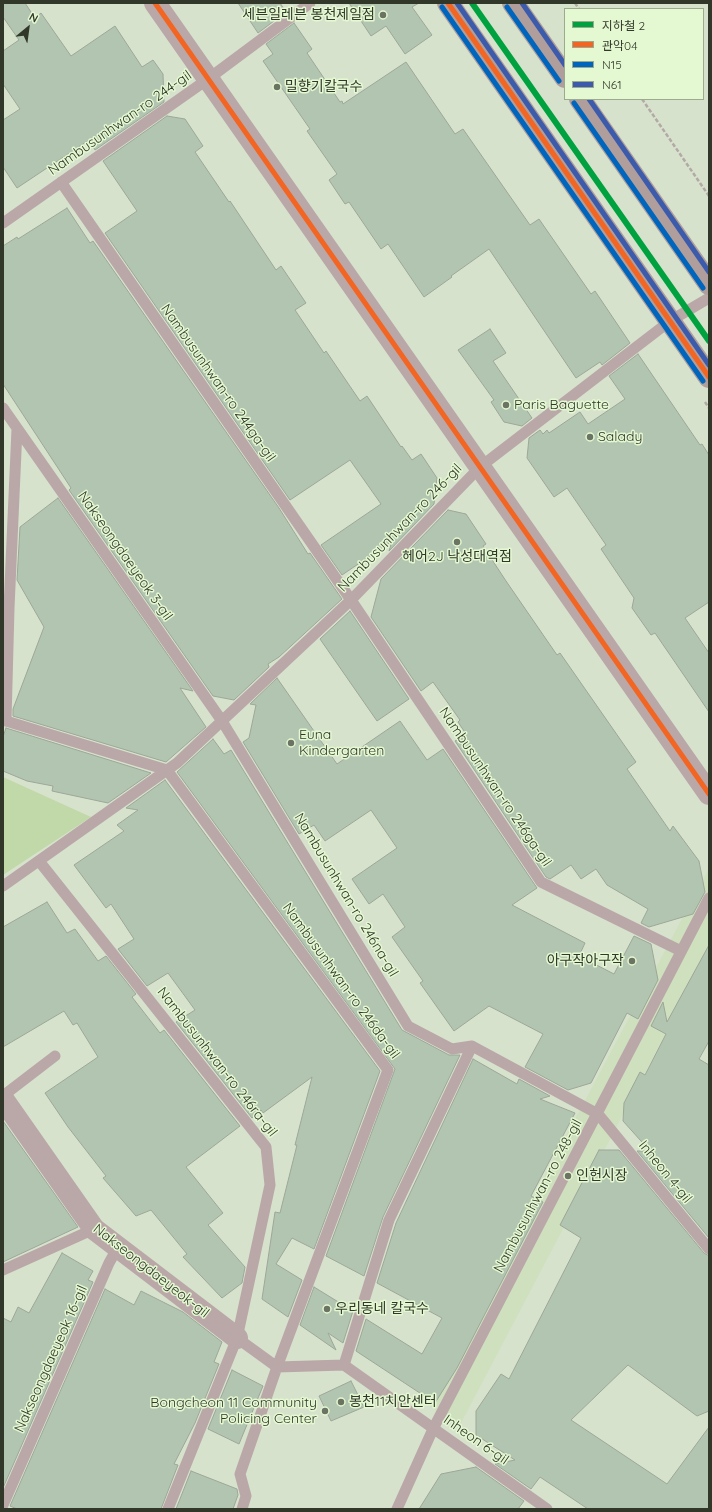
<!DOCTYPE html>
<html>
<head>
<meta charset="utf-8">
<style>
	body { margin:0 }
	#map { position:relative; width:712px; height:1512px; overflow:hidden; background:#d7e2cc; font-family:Quicksand,"Noto Sans KR",sans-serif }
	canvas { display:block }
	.frame { position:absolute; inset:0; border:4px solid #31382a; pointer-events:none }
	.legend { position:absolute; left:564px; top:8px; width:140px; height:92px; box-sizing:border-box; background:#e4f8d1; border:1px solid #9cab8e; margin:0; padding:5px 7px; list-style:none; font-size:12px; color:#31382a }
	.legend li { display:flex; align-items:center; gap:8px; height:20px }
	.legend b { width:20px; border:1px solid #9cab8e }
	.north { position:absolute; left:8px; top:8px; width:40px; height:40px; -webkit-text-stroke:3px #e4f8d1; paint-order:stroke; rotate:29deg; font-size:11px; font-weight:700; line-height:16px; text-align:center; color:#31382a }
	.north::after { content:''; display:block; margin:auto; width:14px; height:18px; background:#31382a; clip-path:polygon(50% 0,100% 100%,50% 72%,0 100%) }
</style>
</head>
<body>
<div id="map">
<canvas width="712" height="1512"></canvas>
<div class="frame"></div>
<ul class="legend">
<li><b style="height:5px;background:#00a23f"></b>지하철 2</li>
<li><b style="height:5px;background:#f26522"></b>관악04</li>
<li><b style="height:5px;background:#0065bd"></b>N15</li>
<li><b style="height:5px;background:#3d5bab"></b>N61</li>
</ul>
<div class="north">N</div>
</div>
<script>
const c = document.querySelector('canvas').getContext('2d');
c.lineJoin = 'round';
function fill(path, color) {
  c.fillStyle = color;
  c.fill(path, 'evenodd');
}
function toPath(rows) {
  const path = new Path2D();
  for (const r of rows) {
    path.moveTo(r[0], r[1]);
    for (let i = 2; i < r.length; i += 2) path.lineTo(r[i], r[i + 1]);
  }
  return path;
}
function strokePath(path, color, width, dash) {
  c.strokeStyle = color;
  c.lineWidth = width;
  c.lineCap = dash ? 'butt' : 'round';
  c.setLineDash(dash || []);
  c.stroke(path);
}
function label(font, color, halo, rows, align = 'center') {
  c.font = font + ' Quicksand,"Noto Sans KR",sans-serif';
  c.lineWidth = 3;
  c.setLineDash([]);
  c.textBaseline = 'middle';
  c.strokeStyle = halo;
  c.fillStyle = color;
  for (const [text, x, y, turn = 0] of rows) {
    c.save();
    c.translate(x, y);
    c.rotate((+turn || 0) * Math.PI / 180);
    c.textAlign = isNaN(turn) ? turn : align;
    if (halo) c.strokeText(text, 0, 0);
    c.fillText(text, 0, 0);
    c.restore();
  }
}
const built = toPath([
	[709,868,709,951,459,1427,424,1402]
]);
const green = toPath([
	[3,777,91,817,3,875]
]);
const building = toPath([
	[3,3,25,3,35,18,41,13,71,56,115,26,142,67,153,60,163,74,164,102,95,150,89,140,17,188,3,167,3,120,20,109,3,84,3,51,19,40,3,17,3,3],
	[238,3,280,3,286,12,258,33,238,3],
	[349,3,419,3,412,7,432,35,405,54,386,26,371,36,349,3],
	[294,23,312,49,307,53,340,102,342,101,343,104,406,62,455,134,463,129,530,225,539,219,591,294,595,291,630,343,602,365,600,362,576,378,489,249,451,276,452,277,424,297,388,244,381,249,349,202,345,204,329,180,337,174,307,131,310,129,263,61,273,54,266,44,294,23],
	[167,116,185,119,203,146,195,152,229,202,230,201,276,270,281,266,306,303,295,310,324,353,326,351,360,401,367,396,401,447,402,446,412,460,421,454,437,478,434,504,389,551,392,541,342,575,321,545,381,504,350,460,290,500,105,233,137,211,103,161,167,116],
	[67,208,90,243,93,241,279,508,308,554,310,553,342,599,279,657,268,664,269,667,234,700,213,696,69,490,71,488,3,384,3,246,17,237,18,239,67,208],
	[490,329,506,353,493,361,532,418,522,426,504,422,491,402,494,400,458,350,490,329],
	[638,354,700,445,702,444,709,455,709,602,685,618,709,653,709,712,655,633,651,635,632,608,634,598,601,549,606,545,567,488,554,497,527,458,529,438,540,430,543,434,547,430,549,433,580,412,588,424,625,399,609,376,638,354],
	[58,498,193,691,180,688,206,727,166,762,13,716,13,709,44,627,17,580,20,527,58,498],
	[448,510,466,514,486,544,483,546,506,581,557,655,560,653,636,762,627,769,670,831,673,826,699,861,705,892,693,914,649,927,641,923,648,909,607,885,596,869,581,879,571,865,550,879,546,877,455,741,466,734,458,722,460,720,433,682,421,691,371,617,381,579,448,510],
	[350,611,409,699,377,721,320,639,350,611],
	[277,678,337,764,400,721,427,760,443,749,537,888,512,905,585,943,579,956,614,974,634,936,651,944,658,980,638,1019,627,1013,591,1083,568,1090,525,1067,543,1034,489,1006,454,1031,420,983,423,981,392,937,405,927,383,894,369,904,352,879,397,848,371,810,325,841,314,825,299,834,243,742,249,738,256,705,250,704,277,678],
	[6,728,151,773,108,803,52,791,53,786,27,781,3,771,3,737,6,728],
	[213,739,224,754,231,750,402,1030,449,1055,460,1055,383,1217,364,1276,326,1256,395,1069,177,772,213,739],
	[165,780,380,1071,314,1249,292,1238,276,1264,302,1280,288,1317,262,1299,275,1212,280,1213,297,1145,295,1145,312,1077,263,1113,261,1110,252,1118,176,1022,195,1010,168,973,147,986,118,949,134,939,111,904,106,908,74,865,124,831,117,825,138,810,126,808,165,780],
	[47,902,67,933,75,929,98,961,106,956,136,994,132,997,160,1033,164,1030,240,1126,186,1167,223,1213,208,1225,245,1267,242,1283,222,1298,183,1257,187,1254,151,1210,136,1216,103,1178,106,1176,68,1127,45,1093,98,1057,77,1023,73,1025,64,1011,3,1047,3,927,47,902],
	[709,945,709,1041,699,1059,709,1065,709,1238,637,1151,650,1151,623,1121,624,1103,640,1072,645,1075,666,1034,651,1026,663,1002,667,1022,709,945],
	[473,1059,517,1084,519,1079,550,1096,540,1099,575,1113,531,1196,543,1202,457,1368,435,1403,356,1351,366,1319,422,1354,442,1318,377,1283,396,1223,473,1059],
	[3,1121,78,1227,3,1262,3,1121],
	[599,1150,619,1150,704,1253,709,1256,709,1411,697,1416,628,1365,571,1420,667,1484,709,1427,709,1509,588,1509,540,1477,531,1489,495,1464,515,1460,476,1435,476,1411,501,1374,509,1379,581,1238,560,1225,599,1150],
	[62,1253,93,1271,88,1280,93,1282,3,1488,3,1318,11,1322,18,1307,29,1313,62,1253],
	[314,1287,353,1311,343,1343,328,1333,336,1350,300,1325,314,1287],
	[105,1289,134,1305,141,1291,183,1312,222,1342,214,1362,219,1364,195,1423,174,1464,178,1465,161,1509,17,1509,10,1506,105,1289],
	[232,1370,263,1386,239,1444,208,1429,232,1370],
	[351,1381,364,1407,331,1421,319,1396,351,1381],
	[476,1467,524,1501,518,1509,419,1509,441,1474,476,1467],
	[191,1471,237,1489,238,1495,233,1509,176,1509,191,1471]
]);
const path = toPath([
	[575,3,579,9],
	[642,99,709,196],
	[705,402,709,408]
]);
const service = toPath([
	[61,182,351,600,541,882,681,951],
	[3,223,208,79,310,3],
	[3,408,222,721,408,1026,452,1049,472,1046,598,1114,709,1249],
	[17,429,9,608,6,721,167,770,388,1070,277,1367,240,1474,246,1496,242,1509],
	[39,861,266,1147,270,1185,237,1338,168,1509],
	[3,886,177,763,351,600,480,467,670,321,709,298],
	[3,1096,55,1056],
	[3,1270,94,1229],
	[237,1338,277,1367,344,1365,547,1509],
	[344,1365,389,1220,472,1046],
	[3,1505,109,1263,118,1247],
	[397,1509,433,1429,709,898]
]);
const minor = toPath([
	[3,1099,94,1229,237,1338]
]);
const tertiary = toPath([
	[155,3,709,794]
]);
const primary = toPath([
	[448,3,709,377],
	[513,3,565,77],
	[580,99,709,284]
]);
const bus1 = toPath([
	[155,3,709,794],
	[448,3,709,377]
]);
const bus2 = toPath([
	[442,7,703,381],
	[507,7,559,81],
	[574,103,703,288]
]);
const bus3 = toPath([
	[457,3,709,365],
	[522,3,565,65],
	[589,99,709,272]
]);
const metro1 = toPath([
	[472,3,709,341]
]);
const markers = [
	[383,15,4,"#6b7463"],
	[277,87,4,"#6b7463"],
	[506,405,4,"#6b7463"],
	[590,437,4,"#6b7463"],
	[457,542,4,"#6b7463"],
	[291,743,4,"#6b7463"],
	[632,961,4,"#6b7463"],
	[568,1176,4,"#6b7463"],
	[327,1309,4,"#6b7463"],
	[341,1402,4,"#6b7463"],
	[325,1411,4,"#6b7463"]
];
const poiNames = [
	["세븐일레븐 봉천제일점",375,15,"right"],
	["밀향기칼국수",285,87],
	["Paris Baguette",514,405],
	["Salady",598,437],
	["헤어2J 낙성대역점",457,557,"center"],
	["Euna",299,735],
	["Kindergarten",299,751],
	["아구작아구작",624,961,"right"],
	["인헌시장",576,1176],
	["우리동네 칼국수",335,1309],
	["봉천11치안센터",349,1402],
	["Bongcheon 11 Community",317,1403,"right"],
	["Policing Center",317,1419,"right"]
];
const streetNames = [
	["Nambusunhwan-ro 244-gil",120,123,-35],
	["Nambusunhwan-ro 244ga-gil",218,383,55],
	["Nambusunhwan-ro 246-gil",400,528,-46],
	["Nakseongdaeyeok 3-gil",125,556,55],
	["Nambusunhwan-ro 246ga-gil",495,787,56],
	["Nambusunhwan-ro 246na-gil",346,895,59],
	["Nambusunhwan-ro 246da-gil",341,981,54],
	["Nambusunhwan-ro 246ra-gil",217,1062,52],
	["Inheon 4-gil",665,1172,51],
	["Nambusunhwan-ro 248-gil",538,1196,-62],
	["Nakseongdaeyeok-gil",151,1271,38],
	["Nakseongdaeyeok 16-gil",51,1359,-66],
	["Inheon 6-gil",476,1440,35]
];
fill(built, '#cfe0be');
fill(green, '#c1d8a9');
fill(building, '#b2c5b0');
strokePath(building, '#9ca798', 1);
strokePath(path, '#b2aaa5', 2.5, [4, 2]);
strokePath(service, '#baa8a8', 11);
strokePath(minor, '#baa8a8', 22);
strokePath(tertiary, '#baa8a8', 22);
strokePath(primary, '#af9e9c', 22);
strokePath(bus1, '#f26522', 5);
strokePath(bus2, '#0065bd', 5);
strokePath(bus3, '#3d5bab', 5);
strokePath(metro1, '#00a23f', 6);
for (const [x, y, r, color] of markers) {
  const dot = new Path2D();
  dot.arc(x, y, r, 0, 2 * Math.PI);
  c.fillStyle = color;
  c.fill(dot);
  strokePath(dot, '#e4f8d1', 1.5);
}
label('14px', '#31382a', '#e4f8d1', poiNames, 'left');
label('14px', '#31382a', '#e4f8d1', streetNames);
</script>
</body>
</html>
